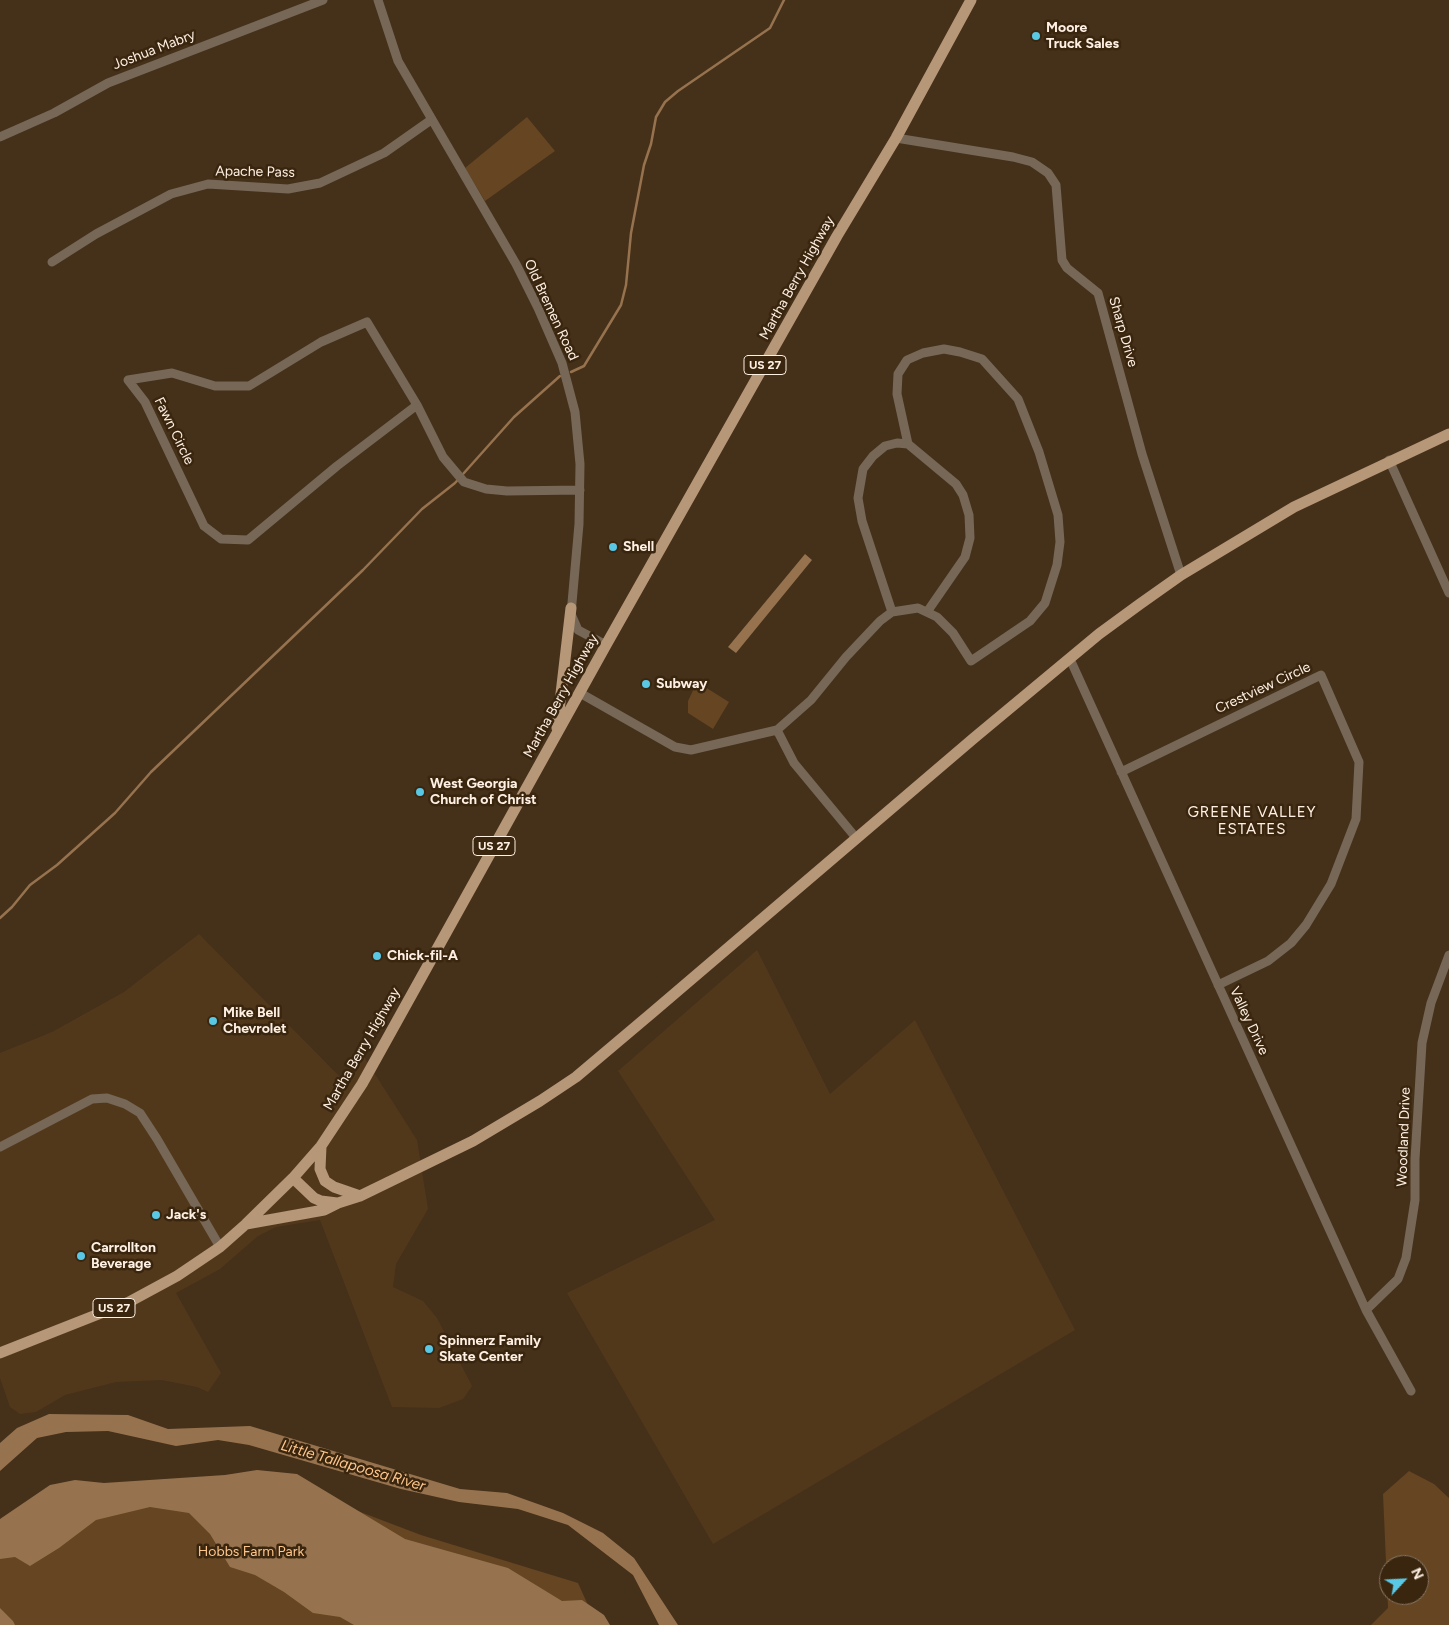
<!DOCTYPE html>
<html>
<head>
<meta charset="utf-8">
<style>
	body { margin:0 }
	#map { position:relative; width:1449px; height:1625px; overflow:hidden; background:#45301a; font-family:Figtree,sans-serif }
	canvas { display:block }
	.north { position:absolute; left:1379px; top:1555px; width:50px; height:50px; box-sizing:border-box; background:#3a260f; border:1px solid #887764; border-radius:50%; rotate:65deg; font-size:14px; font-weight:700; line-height:20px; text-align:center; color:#fef0e3 }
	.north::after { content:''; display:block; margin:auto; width:18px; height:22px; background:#59c8e5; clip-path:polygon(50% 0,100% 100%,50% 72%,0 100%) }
</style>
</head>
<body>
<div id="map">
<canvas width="1449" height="1625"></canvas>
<div class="north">N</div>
</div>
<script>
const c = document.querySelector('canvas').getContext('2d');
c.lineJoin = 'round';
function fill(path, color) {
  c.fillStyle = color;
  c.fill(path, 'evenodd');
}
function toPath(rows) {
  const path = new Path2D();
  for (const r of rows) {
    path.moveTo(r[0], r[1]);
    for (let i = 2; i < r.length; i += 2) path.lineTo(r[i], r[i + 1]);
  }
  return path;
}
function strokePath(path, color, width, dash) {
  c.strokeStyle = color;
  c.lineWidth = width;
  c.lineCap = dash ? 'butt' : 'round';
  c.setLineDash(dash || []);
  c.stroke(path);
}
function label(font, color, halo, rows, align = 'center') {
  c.font = font + ' Figtree,sans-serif';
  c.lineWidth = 5;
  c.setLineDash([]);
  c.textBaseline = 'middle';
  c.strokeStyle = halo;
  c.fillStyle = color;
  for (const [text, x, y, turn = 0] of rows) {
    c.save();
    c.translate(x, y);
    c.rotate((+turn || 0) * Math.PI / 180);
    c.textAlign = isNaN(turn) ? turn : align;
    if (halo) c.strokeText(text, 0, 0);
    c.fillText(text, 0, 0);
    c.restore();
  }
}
const built = toPath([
	[199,934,348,1085,364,1057,417,1140,428,1209,396,1264,393,1287,423,1301,437,1318,472,1386,463,1399,439,1408,392,1407,320,1220,276,1227,258,1236,220,1269,176,1293,221,1373,208,1392,197,1387,162,1380,116,1382,65,1395,36,1412,20,1414,10,1407,0,1378,0,1053,52,1032,124,992],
	[757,950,830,1094,915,1020,1075,1330,713,1544,567,1293,715,1220,618,1071]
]);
const green = toPath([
	[527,117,555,151,485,201,465,168],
	[697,682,729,702,713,729,688,713,688,701],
	[1409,1471,1434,1484,1449,1498,1449,1625,1371,1625,1388,1608,1383,1494],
	[1389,1565,1419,1565,1419,1595,1389,1595],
	[271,1478,421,1535,578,1583,597,1625,0,1625,0,1523]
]);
const water = toPath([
	[805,554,812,560,736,653,728,647],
	[49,1414,128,1415,168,1429,250,1426,460,1489,507,1493,563,1513,603,1533,634,1558,678,1625,659,1625,633,1575,568,1525,518,1509,459,1502,401,1489,249,1445,218,1440,176,1446,108,1431,66,1432,37,1438,0,1471,0,1443,17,1428],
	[257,1470,297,1474,405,1539,508,1568,562,1601,582,1600,604,1615,610,1625,354,1625,340,1617,313,1613,284,1592,255,1575,230,1567,210,1534,189,1513,150,1507,96,1520,59,1548,30,1566,15,1557,0,1559,0,1519,50,1485,75,1480,104,1483,225,1475],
	[0,1608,13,1621,15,1625,0,1625]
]);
const stream = toPath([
	[571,372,584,366,621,305,626,285,631,233,644,165,651,144,656,117,665,102,678,91,770,28,784,0],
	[0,918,12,907,30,885,57,865,115,813,151,772,363,570,422,509,455,483,514,417,560,376]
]);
const minor = toPath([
	[378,0,398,61,516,264,538,308,562,363,575,412,580,464,579,524,571,614,578,630,606,645],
	[0,137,54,113,108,83,323,0],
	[896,138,1013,157,1032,162,1048,173,1056,185,1062,260,1067,268,1098,293,1142,454,1181,575],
	[52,262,96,234,171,194,208,184,288,189,320,183,384,153,431,120],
	[417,405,337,466,248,540,221,539,204,526,145,402,128,380,172,373,215,386,249,386,321,342,367,322,417,405,443,457,464,482,486,489,507,491,580,490],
	[1389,460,1449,593],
	[892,612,862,521,858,498,863,469,873,456,885,446,897,443,908,444,956,484,963,495,969,515,970,538,965,557,927,612],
	[1070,659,1366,1310,1411,1391],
	[580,693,675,747,691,750,777,730,811,700,846,657,880,621,892,612,918,608,937,617,953,633,971,661,1030,621,1045,603,1057,565,1060,542,1058,515,1039,452,1018,399,982,359,960,352,944,349,923,353,907,360,898,374,897,394,908,444],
	[777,730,794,763,857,839],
	[1121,772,1321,675,1359,762,1356,819,1331,884,1306,925,1291,943,1268,961,1218,985],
	[0,1147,92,1099,107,1098,125,1104,140,1113,157,1139,220,1247],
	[1366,1310,1398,1279,1406,1258,1415,1200,1415,1159,1422,1043,1431,1003,1449,955]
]);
const major = toPath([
	[557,728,571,608],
	[321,1146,320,1169,325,1181,334,1187,360,1196],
	[293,1178,314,1198,321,1201,337,1203],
	[246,1224,324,1210,338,1203,360,1196,473,1141,540,1101,576,1077,653,1012,974,738,1099,634,1140,604,1181,575,1294,507,1449,434],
	[0,1353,129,1302,177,1276,220,1247,246,1224,293,1178,321,1146,362,1084,606,645,837,236,896,138,971,0]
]);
const markers = [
	[1036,36,5,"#59c8e5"],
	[613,547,5,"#59c8e5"],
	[646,684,5,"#59c8e5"],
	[420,792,5,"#59c8e5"],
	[377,956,5,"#59c8e5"],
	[213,1021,5,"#59c8e5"],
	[156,1215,5,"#59c8e5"],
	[81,1256,5,"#59c8e5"],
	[429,1349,5,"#59c8e5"]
];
const shields = [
	[765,365,42],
	[494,846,42],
	[114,1308,42]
];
const shieldNames = [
	["US 27",765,365],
	["US 27",494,846],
	["US 27",114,1308]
];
const poiNames = [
	["Moore",1046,28],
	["Truck Sales",1046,44],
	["Shell",623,547],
	["Subway",656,684],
	["West Georgia",430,784],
	["Church of Christ",430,800],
	["Chick-fil-A",387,956],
	["Mike Bell",223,1013],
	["Chevrolet",223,1029],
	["Jack's",166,1215],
	["Carrollton",91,1248],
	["Beverage",91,1264],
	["Spinnerz Family",439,1341],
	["Skate Center",439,1357]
];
const streetNames = [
	["Joshua Mabry",154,50,-21],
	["Apache Pass",255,172,1],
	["Martha Berry Highway",797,278,-61],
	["Old Bremen Road",551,310,65],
	["Sharp Drive",1123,332,74],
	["Fawn Circle",174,431,64],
	["Crestview Circle",1263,688,-25],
	["Martha Berry Highway",561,696,-61],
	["Valley Drive",1249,1021,65],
	["Martha Berry Highway",362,1049,-60],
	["Woodland Drive",1404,1137,-88]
];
const parkNames = [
	["Hobbs Farm Park",251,1552]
];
const neighbourhoodNames = [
	["GREENE VALLEY",1252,813],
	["ESTATES",1252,830]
];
const waterNames = [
	["Little Tallapoosa River",353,1466,16]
];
fill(built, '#52381b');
fill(green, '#654522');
fill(water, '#96734e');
strokePath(stream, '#96734e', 2.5);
strokePath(minor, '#766757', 9);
strokePath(major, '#b69777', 11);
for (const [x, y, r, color] of markers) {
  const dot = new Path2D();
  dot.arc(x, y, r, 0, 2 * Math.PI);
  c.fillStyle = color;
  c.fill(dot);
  strokePath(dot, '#3a260f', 2);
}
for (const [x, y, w] of shields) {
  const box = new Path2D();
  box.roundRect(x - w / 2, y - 9.5, w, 19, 4);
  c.fillStyle = '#3a260f';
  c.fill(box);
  strokePath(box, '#fef0e3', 1);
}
label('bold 12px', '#fef0e3', null, shieldNames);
label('bold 14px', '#fef0e3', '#3a260f', poiNames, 'left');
label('14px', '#fef0e3', '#3a260f', streetNames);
label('14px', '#fec68b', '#3a260f', parkNames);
c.letterSpacing = '1px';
label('15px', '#fef0e3', '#3a260f', neighbourhoodNames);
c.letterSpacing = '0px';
label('italic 15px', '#fec68b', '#3a260f', waterNames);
</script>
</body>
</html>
